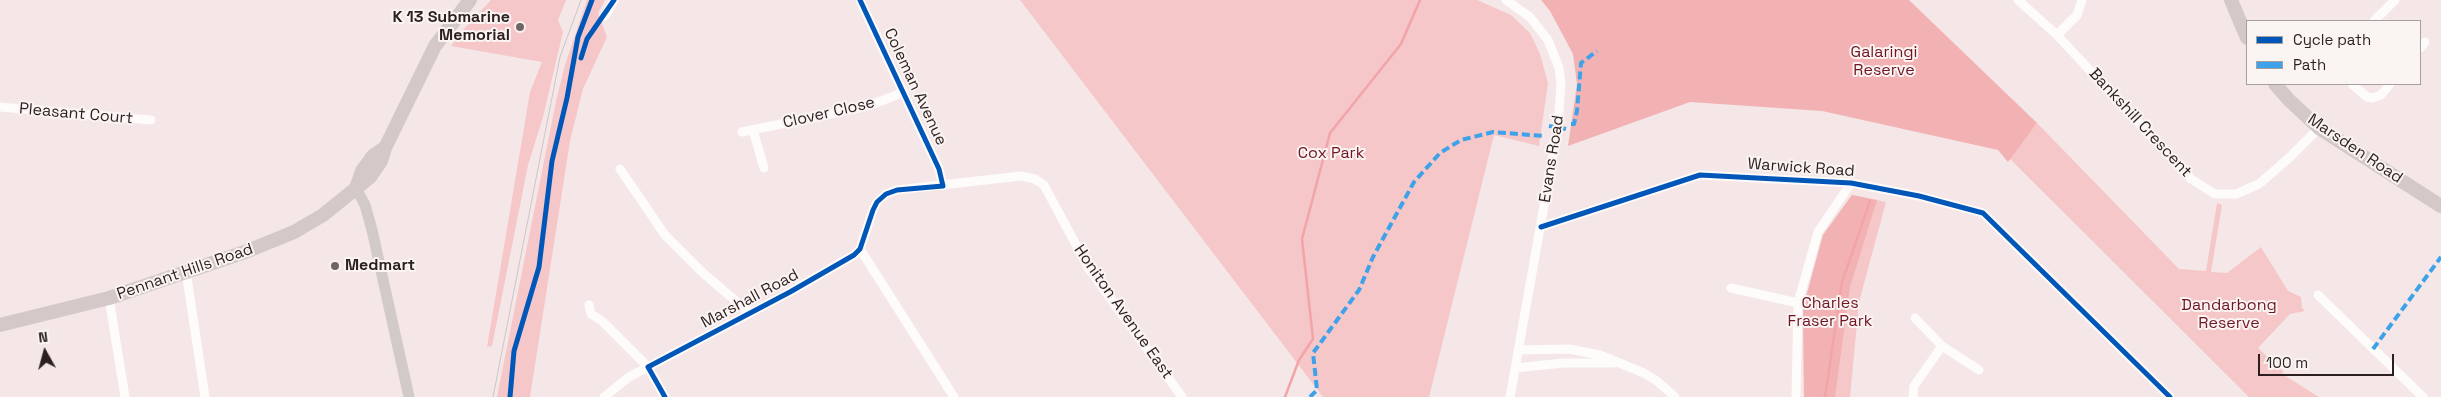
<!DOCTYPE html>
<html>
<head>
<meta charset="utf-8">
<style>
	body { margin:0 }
	#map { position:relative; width:2441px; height:397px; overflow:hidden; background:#f5e7e7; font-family:"Space Grotesk",sans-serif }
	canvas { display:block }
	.legend { position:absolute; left:2246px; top:20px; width:175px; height:65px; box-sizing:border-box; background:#faf4f3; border:1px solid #a79f9e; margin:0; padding:6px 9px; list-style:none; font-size:15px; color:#2b1f1f }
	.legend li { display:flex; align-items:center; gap:10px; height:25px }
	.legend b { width:25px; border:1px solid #a79f9e }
	.north { position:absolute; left:20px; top:327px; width:50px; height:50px; -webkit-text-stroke:4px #faf4f3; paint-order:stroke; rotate:353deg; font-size:14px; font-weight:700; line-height:20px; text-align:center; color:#2b1f1f }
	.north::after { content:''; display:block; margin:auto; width:18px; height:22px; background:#2b1f1f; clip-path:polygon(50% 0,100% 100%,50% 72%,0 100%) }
	.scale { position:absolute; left:2258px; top:354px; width:136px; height:22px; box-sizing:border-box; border:2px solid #2b1f1f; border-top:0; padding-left:6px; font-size:15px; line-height:18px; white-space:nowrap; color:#2b1f1f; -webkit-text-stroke:4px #faf4f3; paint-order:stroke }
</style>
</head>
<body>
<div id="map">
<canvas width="2441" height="397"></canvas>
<ul class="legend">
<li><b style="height:6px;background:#0057b8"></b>Cycle path</li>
<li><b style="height:6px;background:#3ea2ea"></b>Path</li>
</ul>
<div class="north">N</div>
<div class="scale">100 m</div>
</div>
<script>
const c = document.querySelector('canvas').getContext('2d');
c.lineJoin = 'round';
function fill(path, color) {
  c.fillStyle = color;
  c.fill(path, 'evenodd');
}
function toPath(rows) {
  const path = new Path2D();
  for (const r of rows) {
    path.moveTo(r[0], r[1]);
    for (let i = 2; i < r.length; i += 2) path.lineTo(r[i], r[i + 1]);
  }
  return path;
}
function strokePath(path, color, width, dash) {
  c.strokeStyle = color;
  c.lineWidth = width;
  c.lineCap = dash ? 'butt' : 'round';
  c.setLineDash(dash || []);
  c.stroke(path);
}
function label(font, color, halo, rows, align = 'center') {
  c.font = font + ' "Space Grotesk",sans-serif';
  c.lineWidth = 4;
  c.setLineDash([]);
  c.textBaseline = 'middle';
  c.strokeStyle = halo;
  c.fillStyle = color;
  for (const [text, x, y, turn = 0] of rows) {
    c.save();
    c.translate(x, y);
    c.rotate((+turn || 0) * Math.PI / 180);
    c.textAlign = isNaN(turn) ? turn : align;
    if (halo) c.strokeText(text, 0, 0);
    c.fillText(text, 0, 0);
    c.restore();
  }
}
const green = toPath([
	[491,0,566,0,558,20,563,32,543,117,528,165,492,346,487,347,530,92,542,62,451,46,460,33],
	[587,0,605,0,598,13,607,37,583,89,570,141,530,397,497,397,556,101,565,65],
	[1020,0,1477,0,1511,15,1530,33,1540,54,1548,83,1539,146,1494,135,1429,397,1323,397],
	[2037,123,2179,269,2206,271,2217,203,2222,205,2211,272,2227,273,2261,247,2288,291,2301,297,2302,308,2305,311,2290,314,2258,348,2284,372,2282,374,2319,397,2249,397,2009,158],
	[1852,195,1886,202,1859,302,1850,397,1804,397,1803,308,1823,235]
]);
const forest = toPath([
	[1541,0,1909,0,2037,123,2008,162,1998,150,1822,111,1690,102,1568,146,1577,84,1573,54,1550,11],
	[1852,195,1877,200,1850,287,1835,397,1804,397,1803,308,1823,235]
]);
const stream = toPath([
	[1285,397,1299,360,1313,339,1302,239,1330,133,1401,44,1420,0],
	[1825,397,1842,282,1870,201]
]);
const minor = toPath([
	[860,0,939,169,943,186],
	[1506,0,1530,17,1548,40,1559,68,1561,84,1558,127,1510,397],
	[2018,0,2057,35,2191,179,2215,194,2236,194,2259,184,2290,157,2319,128],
	[605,16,614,0],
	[2374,21,2395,0],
	[2057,35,2077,15,2082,0],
	[2420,48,2425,42],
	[2352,84,2367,97,2372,98,2381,95,2390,84],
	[0,107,151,120],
	[753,130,764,168],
	[742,132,868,106,904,92],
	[620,169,665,235,703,273,750,313],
	[1541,227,1700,175,1851,183,1919,196,1983,213,2170,397],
	[860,249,954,397],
	[186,271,205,397],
	[1731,288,1798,303],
	[2318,295,2423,397],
	[109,298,125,397],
	[589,305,591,314,602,321,648,367,665,397],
	[1915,318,1942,346,1979,370],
	[1518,350,1569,349,1600,355,1644,373,1657,381,1675,397],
	[1515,368,1564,363,1614,363],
	[604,397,629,377,790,292,854,255,860,249,873,210,877,202,886,194,897,190,1021,176,1035,179,1044,185,1089,269,1182,397],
	[1796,397,1798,303,1818,232,1851,183],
	[1913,397,1914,386,1942,346]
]);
const major = toPath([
	[356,188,365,205,372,230,409,397]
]);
const highway = toPath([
	[2231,0,2247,38],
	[2275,84,2289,100,2319,128,2441,206],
	[356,188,362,171,373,156,383,149],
	[0,325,109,298,245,252,294,232,323,215,370,177,381,161,385,148,435,46,470,0]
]);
const tram = toPath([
	[493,397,560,57,581,0]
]);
const quiet = toPath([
	[1571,124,1574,124,1577,111,1581,63,1597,51],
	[1549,126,1566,129],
	[2373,349,2441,257],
	[1310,397,1317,390,1313,353,1359,290,1373,257,1414,182,1440,153,1461,140,1493,132,1544,136]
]);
const cycleway = toPath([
	[581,58,587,39,614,0],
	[1541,227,1700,175,1851,183,1919,196,1983,213,2170,397],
	[510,397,514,351,539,267,552,161,567,98,578,37,592,0],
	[665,397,648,367,790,292,854,255,860,249,873,210,877,202,886,194,897,190,943,186,939,169,860,0]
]);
const markers = [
	[520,27,5,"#726565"],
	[335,266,5,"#726565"]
];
const poiNames = [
	["K 13 Submarine",510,18],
	["Memorial",510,36],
	["Medmart",345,266,"left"]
];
const parkNames = [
	["Galaringi",1884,53],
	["Reserve",1884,71],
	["Cox Park",1331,154],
	["Charles",1830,304],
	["Fraser Park",1830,322],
	["Dandarbong",2229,306],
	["Reserve",2229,324]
];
const streetNames = [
	["Coleman Avenue",915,87,65],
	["Clover Close",829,113,-13],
	["Pleasant Court",76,114,5],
	["Bankshill Crescent",2140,123,47],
	["Marsden Road",2355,149,34],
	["Evans Road",1552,159,-81],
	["Warwick Road",1801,168,4],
	["Pennant Hills Road",185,272,-19],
	["Marshall Road",750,299,-28],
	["Honiton Avenue East",1123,312,55]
];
fill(green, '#f5c7c8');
fill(forest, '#f2b2b4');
strokePath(stream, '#f2a4a7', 2.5);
strokePath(minor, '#fefbfb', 9);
strokePath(major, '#d2c9c9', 11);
strokePath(highway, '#d4c8c8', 14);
strokePath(tram, '#cac7c7', 1);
strokePath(quiet, '#3ea2ea', 4, [8, 4]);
strokePath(cycleway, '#0057b8', 5);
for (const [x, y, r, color] of markers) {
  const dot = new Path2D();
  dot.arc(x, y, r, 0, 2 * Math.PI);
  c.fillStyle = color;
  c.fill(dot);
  strokePath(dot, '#faf4f3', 2);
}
label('bold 16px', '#2b1f1f', '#faf4f3', poiNames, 'right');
label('16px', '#711423', '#faf4f3', parkNames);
label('16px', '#2b1f1f', '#faf4f3', streetNames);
</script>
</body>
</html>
